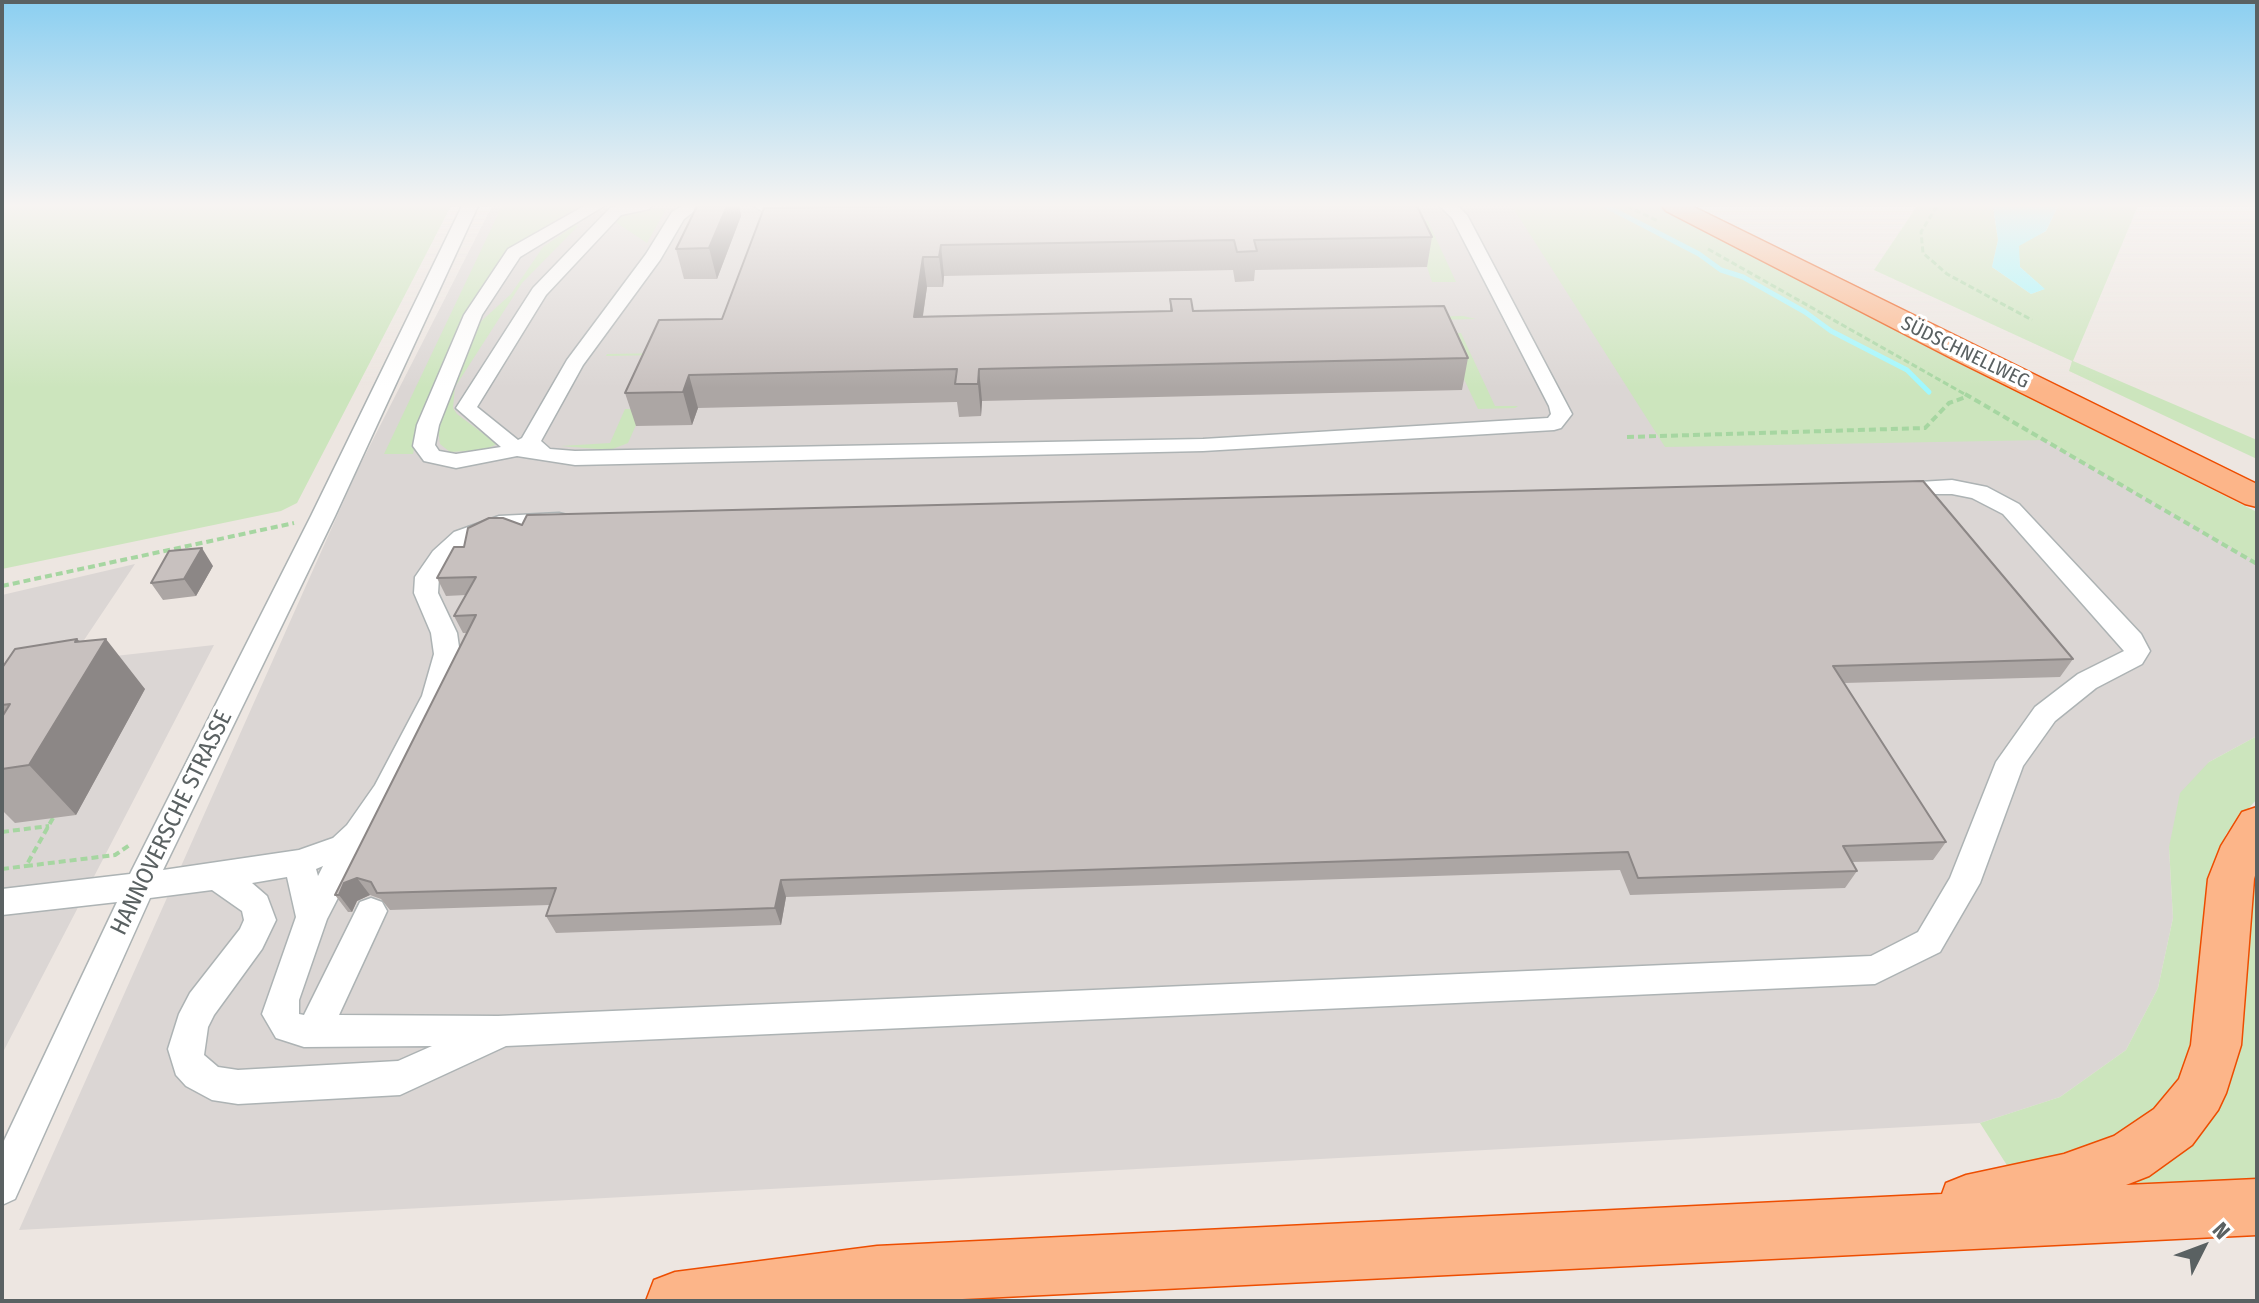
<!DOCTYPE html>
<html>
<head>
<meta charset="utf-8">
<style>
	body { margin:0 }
	#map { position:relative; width:2259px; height:1303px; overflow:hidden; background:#ede6e1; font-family:"Fira Sans Condensed",sans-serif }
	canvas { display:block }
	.frame { position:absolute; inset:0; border:4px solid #5a6162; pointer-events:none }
	.north { position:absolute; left:2163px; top:1207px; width:80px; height:80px; -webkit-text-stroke:6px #fff; paint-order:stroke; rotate:48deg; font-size:22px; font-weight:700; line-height:32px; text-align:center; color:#5a6162 }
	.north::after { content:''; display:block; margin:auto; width:28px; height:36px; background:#5a6162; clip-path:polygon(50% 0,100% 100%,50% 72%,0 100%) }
</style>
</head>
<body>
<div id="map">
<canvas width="2259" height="1303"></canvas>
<div class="frame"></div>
<div class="north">N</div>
</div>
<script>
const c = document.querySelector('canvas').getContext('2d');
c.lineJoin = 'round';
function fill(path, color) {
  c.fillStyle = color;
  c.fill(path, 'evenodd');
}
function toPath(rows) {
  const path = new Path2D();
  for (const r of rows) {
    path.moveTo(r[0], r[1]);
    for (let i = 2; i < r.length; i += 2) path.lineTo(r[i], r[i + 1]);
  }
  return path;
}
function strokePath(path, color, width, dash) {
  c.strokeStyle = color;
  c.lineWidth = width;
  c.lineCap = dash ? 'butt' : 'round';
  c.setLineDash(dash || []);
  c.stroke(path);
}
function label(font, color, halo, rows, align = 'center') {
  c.font = font + ' "Fira Sans Condensed",sans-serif';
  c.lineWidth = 7;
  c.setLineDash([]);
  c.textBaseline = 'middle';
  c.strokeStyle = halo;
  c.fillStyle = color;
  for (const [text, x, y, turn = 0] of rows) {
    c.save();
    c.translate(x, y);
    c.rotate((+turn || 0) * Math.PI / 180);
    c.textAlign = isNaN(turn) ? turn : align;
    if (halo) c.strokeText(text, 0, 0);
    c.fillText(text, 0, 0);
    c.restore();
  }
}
const industrial = toPath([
	[492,206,1630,206,2257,560,2257,736,2209,762,2169,847,2173,918,2158,988,2126,1050,2060,1097,1980,1123,19,1230,358,469],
	[135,564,70,661,214,645,2,1054,2,595]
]);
const green = toPath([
	[2,206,451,206,297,503,281,511,2,569],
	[502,206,580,206,512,246,480,293,417,432,413,454,384,454],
	[1512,206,1663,206,1935,346,2008,387,2257,512,2257,562,2045,440,1665,447],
	[1917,206,1993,206,1998,240,1992,267,2031,294,2044,289,2020,267,2018,245,2046,231,2058,206,2138,206,2073,361,2257,440,2257,459,2069,371,2072,361,1874,270],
	[662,208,666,209,647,243,614,221,623,213,636,209],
	[1417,218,1428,221,1456,282,1432,282,1427,267,1430,246],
	[575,225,578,226,522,283,455,387,453,408,457,414,497,444,484,450,450,452,440,444,438,429,476,326,511,294,543,247],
	[1463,316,1476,319,1435,320,1440,334,1461,333,1495,406,1518,406,1515,408,1478,409,1464,379,1457,379,1417,317],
	[668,353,628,443,610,450,561,446,610,443,625,409,638,409,661,355,606,356,607,354],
	[2257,736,2257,799,2226,834,2218,858,2190,1056,2172,1095,2152,1120,2017,1181,1980,1123,2060,1097,2126,1050,2158,988,2173,918,2169,847,2180,793,2209,762],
	[2257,855,2257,1190,2129,1185,2167,1164,2185,1147]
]);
const water = toPath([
	[1993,206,2058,206,2046,231,2019,246,2020,267,2045,289,2031,294,1992,267,1998,240]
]);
const stream = toPath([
	[1606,206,1699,254,1721,270,1743,277,1805,312,1831,331,1907,370,1929,392]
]);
const pathFar1 = toPath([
	[1627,206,1658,221],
	[1937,206,1921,232,1923,253,1947,274,2032,320],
	[1708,249,1968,396]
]);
const path = toPath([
	[1965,394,2257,564],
	[1627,437,1925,428,1949,403,1966,397],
	[2,586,294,523],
	[53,818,26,866,115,855,131,844],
	[2,832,49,826],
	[2,869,26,866]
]);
const minor = toPath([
	[462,206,478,206,335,516,163,870,299,850,333,838,347,825,375,785,422,696,434,654,431,633,414,593,415,577,433,551,454,532,499,516,559,513,567,515,571,520,567,525,559,527,501,530,484,535,470,542,449,561,439,577,438,593,457,633,460,654,448,696,396,800,358,852,357,861,327,919,299,1000,299,1014,304,1015,360,902,371,898,382,902,387,911,339,1015,498,1016,1871,956,1918,932,1950,878,1996,762,2035,707,2078,674,2124,651,2003,514,1972,498,1952,494,1886,494,1883,489,1886,484,1952,480,1987,487,2019,504,2141,634,2150,651,2142,664,2096,688,2055,721,2023,766,1980,883,1940,952,1875,984,506,1046,400,1095,238,1104,212,1100,186,1086,176,1075,168,1049,179,1014,190,993,240,929,244,920,242,911,212,890,150,898,15,1199,2,1205,2,1145,117,902,2,915,2,889,130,874,311,516,462,206],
	[323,866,318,876,316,869,323,866],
	[287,877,296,917,262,1014,276,1038,304,1047,432,1046,398,1061,238,1070,218,1067,204,1055,208,1027,214,1015,262,949,276,920,267,896,252,883,287,877],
	[584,206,604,206,520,257,482,315,439,425,435,445,439,451,456,454,501,447,456,408,533,288,610,208,617,206,651,206,649,209,621,215,546,295,477,407,518,440,522,438,567,360,646,254,672,212,682,206,701,206,684,219,660,260,583,365,541,441,550,449,575,451,1203,439,1548,418,1551,414,1549,406,1452,218,1440,206,1458,206,1467,215,1572,414,1561,428,1554,430,1203,451,575,465,517,456,456,468,424,461,413,446,417,425,464,315,508,249,584,206],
	[754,206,808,206,825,209,827,212,819,217,762,211,754,206]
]);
const highway = toPath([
	[1662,206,1692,206,2257,484,2257,507,2245,504,1951,358,1666,211,1662,206],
	[2257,807,2257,869,2254,879,2241,1045,2226,1093,2218,1110,2192,1145,2149,1176,2126,1185,2257,1179,2257,1235,922,1301,646,1301,654,1280,675,1272,877,1246,1942,1194,1946,1183,1966,1175,2064,1154,2114,1136,2154,1109,2179,1079,2191,1045,2208,879,2221,846,2242,812,2257,807]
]);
const wall = toPath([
	[697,206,739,206,741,216,717,279,684,279,676,249],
	[764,208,1432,237,1427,267,1255,270,1254,281,1235,282,1233,270,944,276,943,287,927,287,923,316,1170,311,1170,299,1193,311,1468,358,1462,390,982,401,981,416,959,417,957,402,698,408,692,425,636,426,625,393,722,319],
	[522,525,2073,659,2060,677,1844,683,1946,842,1933,860,1852,862,1857,871,1845,888,1630,895,1620,870,786,897,781,925,556,933,546,916,549,905,390,910,381,899,370,895,357,901,352,912,348,912,335,895,467,633,463,633,454,616,466,595,446,596,437,578,464,547],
	[213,566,196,596,163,600,151,583],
	[77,639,145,689,76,815,15,823,2,810,2,668]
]);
const shadedWall = toPath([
	[727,206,739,206,741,216,717,279,709,248],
	[941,245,944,276,943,287,939,257],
	[923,257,927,287,918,348,914,317],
	[979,369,982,401,981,416,978,384],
	[689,375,698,408,692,425,683,392],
	[202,548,213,566,196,596,184,579],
	[77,639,94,659,106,639,145,689,76,815,29,765],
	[357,878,370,895,357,901,352,912,339,895,344,883],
	[781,880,786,897,781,925,775,908]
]);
const building = toPath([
	[697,206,727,206,709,248,676,249,697,206],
	[902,206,1417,206,1432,237,1254,240,1257,251,1237,252,1234,240,941,245,939,257,923,257,914,317,1172,311,1170,299,1191,299,1193,311,1444,306,1468,358,979,369,978,384,955,384,957,369,689,375,683,392,625,393,659,320,722,319,764,208,902,206],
	[1923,481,2073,659,1833,666,1946,842,1843,846,1857,871,1638,878,1628,852,781,880,775,908,546,916,556,888,377,893,371,882,357,878,344,883,339,895,335,895,476,615,454,616,476,577,437,578,454,547,464,547,468,528,489,518,503,518,522,525,527,515,1923,481],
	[202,548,184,579,151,583,169,551,202,548],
	[77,639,75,642,106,639,29,765,2,769,2,717,10,704,2,705,2,668,15,649,77,639]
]);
const farStreetnames = [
	["SÜDSCHNELLWEG",1965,353,26]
];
const streetNames = [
	["HANNOVERSCHE STRASSE",172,823,-64]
];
fill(industrial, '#dbd6d4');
fill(green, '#cce5bd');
fill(water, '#a0f8fe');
strokePath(stream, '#a0f8fe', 5);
strokePath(minor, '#adb3b4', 3);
strokePath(highway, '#ed4d01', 3);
strokePath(pathFar1, '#a6d6a1', 3, [6, 3]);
strokePath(path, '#a6d6a1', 4, [7, 4]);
fill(minor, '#fff');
fill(highway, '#fcb589');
fill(wall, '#aca6a4');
fill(shadedWall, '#8c8786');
fill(building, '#c8c1bf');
strokePath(building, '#8c8786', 2);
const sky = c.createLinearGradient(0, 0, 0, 388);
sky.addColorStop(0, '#8bcff1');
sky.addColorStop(0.53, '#f7f4f2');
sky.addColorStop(1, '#f7f4f200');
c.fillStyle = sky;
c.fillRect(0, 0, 2259, 388);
label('20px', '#5a6162', '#fff', farStreetnames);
label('24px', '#5a6162', '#fff', streetNames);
</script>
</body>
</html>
